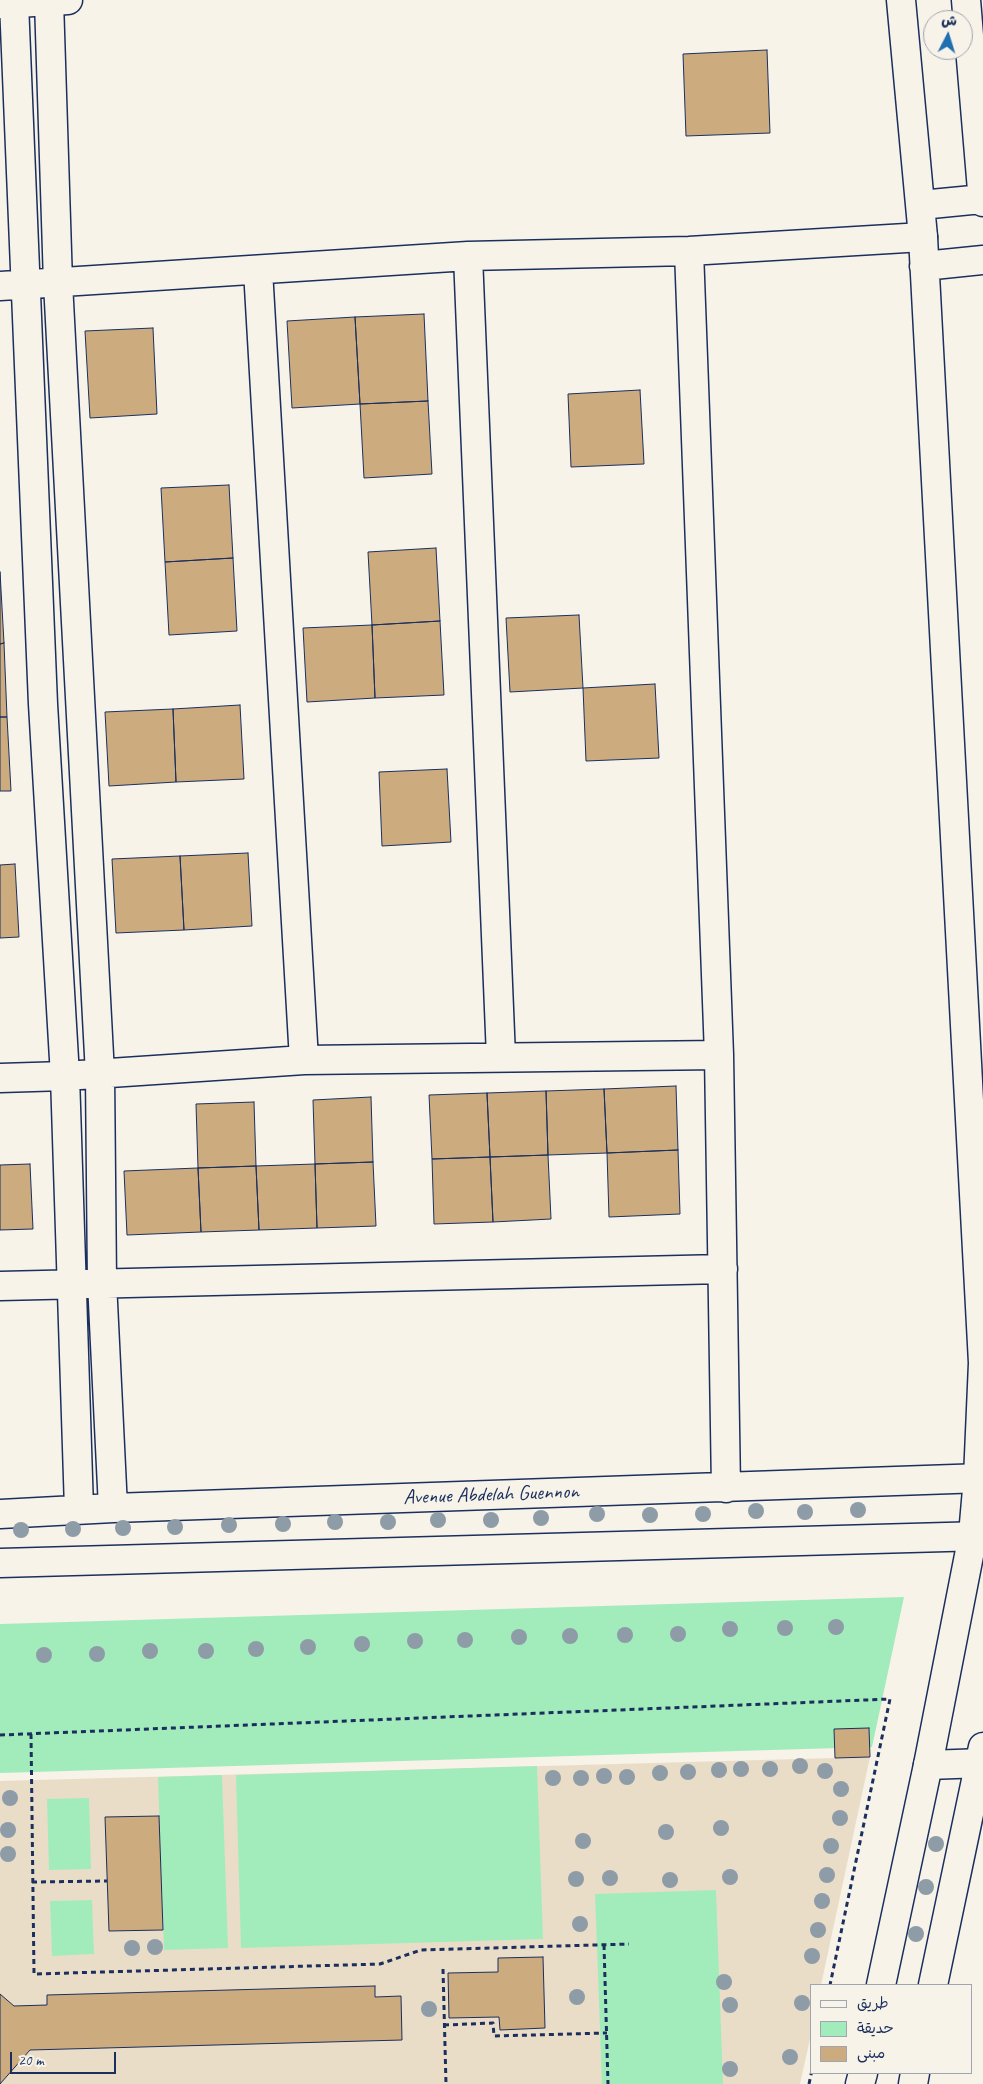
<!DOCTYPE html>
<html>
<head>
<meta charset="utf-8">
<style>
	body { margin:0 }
	#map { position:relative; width:983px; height:2084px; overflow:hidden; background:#f7f3e8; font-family:Caveat,"Playpen Sans Arabic",sans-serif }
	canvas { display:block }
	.legend { position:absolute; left:810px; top:1984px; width:162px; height:90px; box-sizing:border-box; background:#f7f3e8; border:1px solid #9fa5b1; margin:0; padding:6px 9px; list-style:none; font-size:15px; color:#1b2f5e }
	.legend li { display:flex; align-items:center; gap:10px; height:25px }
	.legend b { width:25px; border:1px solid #9fa5b1 }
	.north { position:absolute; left:923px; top:10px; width:50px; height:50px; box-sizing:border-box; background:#f7f3e8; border:1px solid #9fa5b1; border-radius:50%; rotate:5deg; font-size:14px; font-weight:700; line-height:20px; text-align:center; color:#1b2f5e }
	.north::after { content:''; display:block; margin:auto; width:18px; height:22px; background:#1f6fb2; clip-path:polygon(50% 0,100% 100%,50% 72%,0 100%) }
	.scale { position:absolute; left:10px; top:2052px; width:106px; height:22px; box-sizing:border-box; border:2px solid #1b2f5e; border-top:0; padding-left:6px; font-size:15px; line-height:18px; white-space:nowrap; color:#1b2f5e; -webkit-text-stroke:4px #f7f3e8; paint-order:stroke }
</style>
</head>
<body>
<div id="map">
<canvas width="983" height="2084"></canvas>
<ul class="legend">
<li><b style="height:6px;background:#f7f3e8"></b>طريق</li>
<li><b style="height:14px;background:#a2ecbc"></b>حديقة</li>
<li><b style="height:14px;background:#ccab7f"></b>مبنى</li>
</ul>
<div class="north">ش</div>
<div class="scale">20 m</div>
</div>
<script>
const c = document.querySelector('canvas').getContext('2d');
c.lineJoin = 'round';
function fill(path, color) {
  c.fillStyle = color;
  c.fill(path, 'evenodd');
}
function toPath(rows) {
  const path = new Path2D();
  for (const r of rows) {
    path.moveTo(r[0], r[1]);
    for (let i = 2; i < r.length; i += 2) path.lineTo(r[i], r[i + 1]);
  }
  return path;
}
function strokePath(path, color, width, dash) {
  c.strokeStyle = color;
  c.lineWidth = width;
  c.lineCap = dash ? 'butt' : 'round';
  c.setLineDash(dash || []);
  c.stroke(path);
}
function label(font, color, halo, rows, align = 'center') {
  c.font = font + ' Caveat,sans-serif';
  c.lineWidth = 4.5;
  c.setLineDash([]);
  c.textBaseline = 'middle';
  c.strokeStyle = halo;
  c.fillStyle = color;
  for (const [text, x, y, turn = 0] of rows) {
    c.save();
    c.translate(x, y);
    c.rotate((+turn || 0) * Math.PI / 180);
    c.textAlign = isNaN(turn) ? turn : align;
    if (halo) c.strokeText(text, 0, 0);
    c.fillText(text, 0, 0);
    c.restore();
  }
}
const built = toPath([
	[870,1757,821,1985,812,1985,812,2030,800,2084,0,2084,0,1781]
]);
const green = toPath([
	[904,1597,872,1747,0,1773,0,1624],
	[537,1766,543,1939,241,1948,236,1775],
	[222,1775,228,1948,164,1950,158,1777],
	[89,1798,91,1869,49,1870,47,1799],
	[716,1890,723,2084,602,2084,595,1894],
	[92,1900,94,1954,52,1956,50,1901]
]);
const building = toPath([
	[767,50,770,133,686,136,683,54,767,50],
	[424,314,428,401,360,404,355,317,424,314],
	[355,317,360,404,292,408,287,321,355,317],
	[153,328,157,414,90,418,85,331,153,328],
	[640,390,644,464,571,467,568,394,640,390],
	[428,401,432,474,364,478,360,404,428,401],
	[229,485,233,558,165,562,161,488,229,485],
	[436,548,440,621,372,625,368,552,436,548],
	[233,558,237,631,169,635,165,562,233,558],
	[0,572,4,643,0,644,0,572],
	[579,615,583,688,510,692,506,618,579,615],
	[440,621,444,695,375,698,372,625,440,621],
	[372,625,375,698,307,702,303,628,372,625],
	[4,643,7,717,0,717,0,644,4,643],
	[655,684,659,758,586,761,583,688,655,684],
	[240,705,244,779,176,782,173,709,240,705],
	[173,709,176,782,109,786,105,712,173,709],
	[0,717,7,717,11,791,0,791,0,717],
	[447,769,451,842,382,846,379,772,447,769],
	[248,853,252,926,184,930,180,856,248,853],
	[180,856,184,930,116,933,112,859,180,856],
	[15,864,19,937,0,938,0,865,15,864],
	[676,1086,678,1150,607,1153,604,1089,676,1086],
	[604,1089,607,1153,548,1155,546,1091,604,1089],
	[546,1091,548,1155,490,1157,487,1093,546,1091],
	[487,1093,490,1157,432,1159,429,1095,487,1093],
	[371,1097,373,1162,315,1164,313,1100,371,1097],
	[254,1102,256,1166,198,1168,196,1104,254,1102],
	[678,1150,680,1214,609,1217,607,1153,678,1150],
	[548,1155,551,1219,493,1222,490,1157,548,1155],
	[490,1157,493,1222,434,1224,432,1159,490,1157],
	[373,1162,376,1226,317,1228,315,1164,373,1162],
	[30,1164,33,1229,0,1230,0,1165,30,1164],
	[315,1164,317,1228,259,1230,256,1166,315,1164],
	[256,1166,259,1230,201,1232,198,1168,256,1166],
	[198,1168,201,1232,127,1235,124,1171,198,1168],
	[869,1728,870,1757,835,1758,834,1729,869,1728],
	[159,1816,163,1930,109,1931,105,1817,159,1816],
	[543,1957,545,2028,500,2030,499,2017,449,2018,448,1973,498,1972,498,1958,543,1957],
	[375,1986,375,1997,401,1996,402,2040,30,2050,0,2084,0,1994,14,2006,47,2005,47,1995,375,1986]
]);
const path = toPath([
	[31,1734,34,1974,380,1964,421,1950,629,1944],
	[0,1735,890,1699,830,1985],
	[32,1882,107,1881],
	[604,1945,608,2084],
	[443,1969,446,2084],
	[444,2025,493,2023,494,2036,607,2033],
	[809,2084,812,2070]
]);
const minor = toPath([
	[49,1,58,283,100,1074,102,1282,113,1508],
	[14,3,43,704,65,1076,79,1509],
	[689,251,719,1055,726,1488],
	[468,256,501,1057],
	[258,270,304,1060],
	[0,286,468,256,689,251,923,237],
	[0,1078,65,1076,304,1060,719,1055],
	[0,1286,723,1269],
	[0,1514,113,1508,983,1478],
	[0,1563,983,1536],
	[928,1765,983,1763]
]);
const tertiary = toPath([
	[0,4,68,0]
]);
const secondary = toPath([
	[966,0,983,202],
	[921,205,983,199],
	[924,266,983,260],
	[881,1985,928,1765,973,1535,978,1478,983,1363,923,237,901,0],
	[933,1985,983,1747],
	[860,2084,863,2073],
	[913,2084,915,2073]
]);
const trees = [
	[858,1510],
	[756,1511],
	[805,1512],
	[597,1514],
	[703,1514],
	[650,1515],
	[541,1518],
	[438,1520],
	[491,1520],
	[335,1522],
	[388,1522],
	[283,1524],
	[229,1525],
	[175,1527],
	[123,1528],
	[73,1529],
	[21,1530],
	[836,1627],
	[785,1628],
	[730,1629],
	[678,1634],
	[625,1635],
	[570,1636],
	[519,1637],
	[465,1640],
	[415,1641],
	[362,1644],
	[308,1647],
	[256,1649],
	[150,1651],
	[206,1651],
	[97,1654],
	[44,1655],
	[800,1766],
	[741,1769],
	[770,1769],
	[719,1770],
	[825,1771],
	[688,1772],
	[660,1773],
	[604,1776],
	[627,1777],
	[553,1778],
	[581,1778],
	[841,1789],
	[10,1798],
	[840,1818],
	[721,1828],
	[8,1830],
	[666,1832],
	[583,1841],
	[936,1844],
	[831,1846],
	[8,1854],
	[827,1875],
	[730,1877],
	[610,1878],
	[576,1879],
	[670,1880],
	[926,1887],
	[822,1901],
	[580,1924],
	[818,1930],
	[916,1934],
	[155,1947],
	[132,1948],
	[812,1956],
	[724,1982],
	[577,1997],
	[802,2003],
	[730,2005],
	[429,2009],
	[790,2057],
	[730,2069]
];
const streetNames = [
	["Avenue Abdelah Guennon",491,1495,-2]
];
fill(built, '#eaddc8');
fill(green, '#a2ecbc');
fill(building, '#ccab7f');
strokePath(building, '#1b2f5e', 1);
strokePath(minor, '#1b2f5e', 31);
strokePath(tertiary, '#1b2f5e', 31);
strokePath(secondary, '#1b2f5e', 31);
strokePath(path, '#1b2f5e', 3, [5, 4]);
strokePath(minor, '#f7f3e8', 28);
strokePath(tertiary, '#f7f3e8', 28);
strokePath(secondary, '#f7f3e8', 28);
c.fillStyle = '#8d9ca7';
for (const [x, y] of trees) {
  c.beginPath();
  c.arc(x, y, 8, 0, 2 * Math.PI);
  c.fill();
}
label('21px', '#1b2f5e', '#f7f3e8', streetNames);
</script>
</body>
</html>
